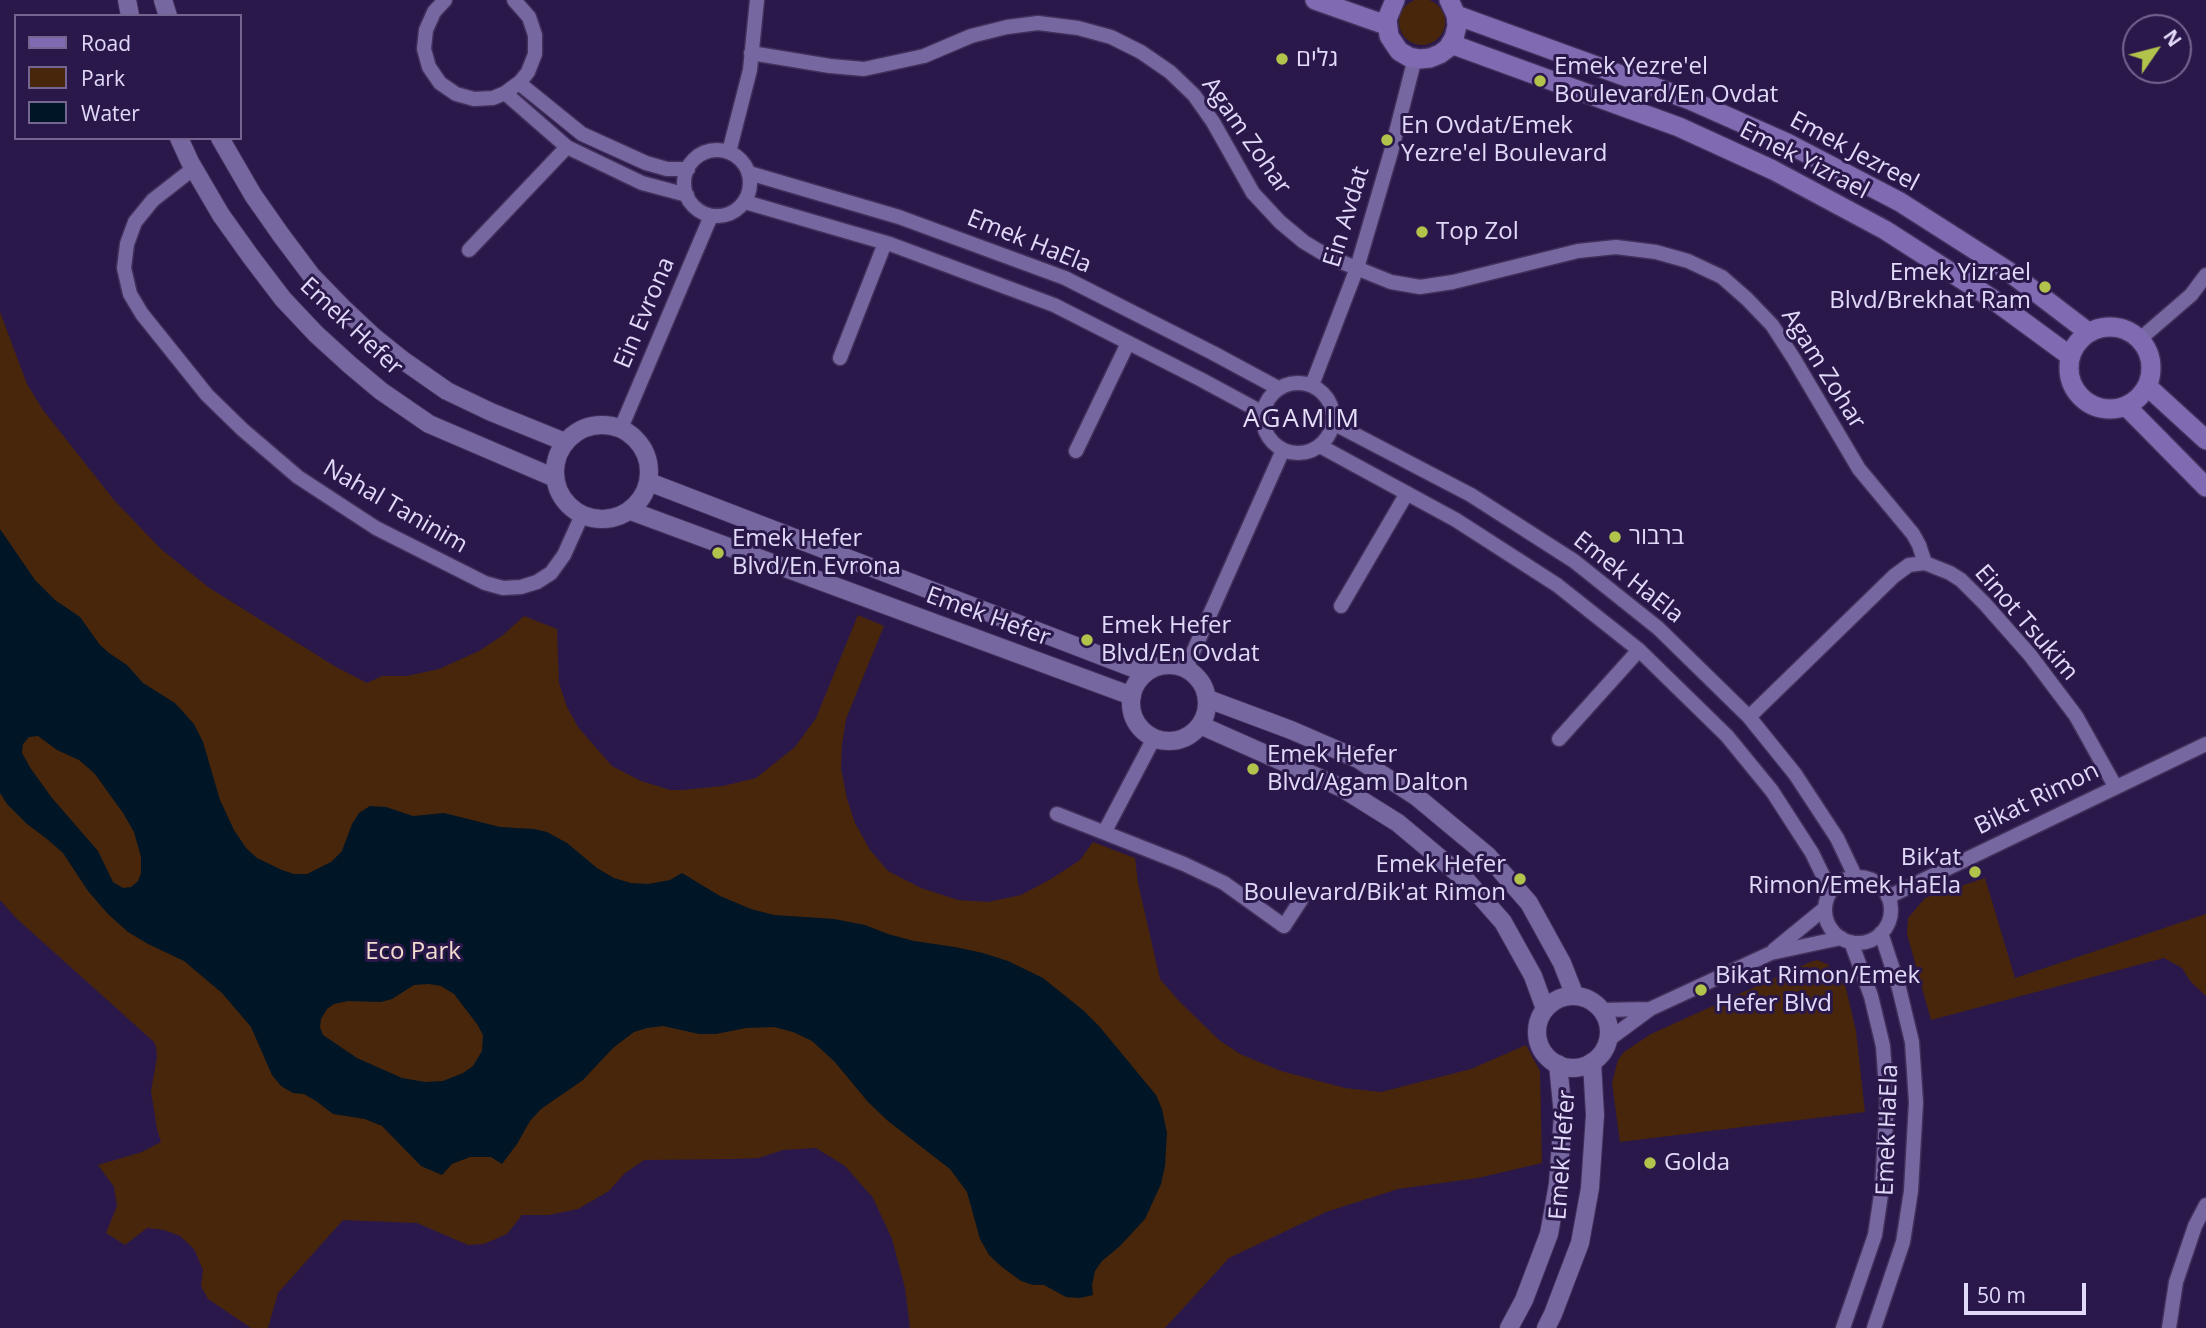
<!DOCTYPE html>
<html>
<head>
<meta charset="utf-8">
<style>
	body { margin:0 }
	#map { position:relative; width:2206px; height:1328px; overflow:hidden; background:#2b184b; font-family:"Open Sans",sans-serif }
	canvas { display:block }
	.legend { position:absolute; left:14px; top:14px; width:228px; height:126px; box-sizing:border-box; background:#2b184b; border:2px solid #746591; margin:0; padding:9px 12px; list-style:none; font-size:21px; color:#e1d9f9 }
	.legend li { display:flex; align-items:center; gap:14px; height:35px }
	.legend b { width:35px; border:2px solid #746591 }
	.north { position:absolute; left:2122px; top:14px; width:70px; height:70px; box-sizing:border-box; background:#2b184b; border:2px solid #746591; border-radius:50%; rotate:55deg; font-size:19px; font-weight:700; line-height:28px; text-align:center; color:#e1d9f9 }
	.north::after { content:''; display:block; margin:auto; width:24px; height:32px; background:#b2c34c; clip-path:polygon(50% 0,100% 100%,50% 72%,0 100%) }
	.scale { position:absolute; left:1964px; top:1283px; width:122px; height:32px; box-sizing:border-box; border:4px solid #e1d9f9; border-top:0; padding-left:9px; font-size:21px; line-height:24px; white-space:nowrap; color:#e1d9f9; -webkit-text-stroke:5px #2b184b; paint-order:stroke }
</style>
</head>
<body>
<div id="map">
<canvas width="2206" height="1328"></canvas>
<ul class="legend">
<li><b style="height:9px;background:#806bb2"></b>Road</li>
<li><b style="height:19px;background:#47260c"></b>Park</li>
<li><b style="height:19px;background:#001525"></b>Water</li>
</ul>
<div class="north">N</div>
<div class="scale">50 m</div>
</div>
<script>
const c = document.querySelector('canvas').getContext('2d');
c.lineJoin = 'round';
function fill(path, color) {
  c.fillStyle = color;
  c.fill(path, 'evenodd');
}
function toPath(rows) {
  const path = new Path2D();
  for (const r of rows) {
    if (r.length === 3) {
      path.moveTo(r[0] + r[2], r[1]);
      path.arc(r[0], r[1], r[2], 0, 2 * Math.PI);
      continue;
    }
    path.moveTo(r[0], r[1]);
    for (let i = 2; i < r.length; i += 2) path.lineTo(r[i], r[i + 1]);
  }
  return path;
}
function strokePath(path, color, width, dash) {
  c.strokeStyle = color;
  c.lineWidth = width;
  c.lineCap = dash ? 'butt' : 'round';
  c.setLineDash(dash || []);
  c.stroke(path);
}
function label(font, color, halo, rows, align = 'center') {
  c.font = font + ' "Open Sans","Noto Sans Hebrew",sans-serif';
  c.lineWidth = 6;
  c.setLineDash([]);
  c.textBaseline = 'middle';
  c.strokeStyle = halo;
  c.fillStyle = color;
  for (const [text, x, y, turn = 0] of rows) {
    c.save();
    c.translate(x, y);
    c.rotate((+turn || 0) * Math.PI / 180);
    c.textAlign = isNaN(turn) ? turn : align;
    if (halo) c.strokeText(text, 0, 0);
    c.fillText(text, 0, 0);
    c.restore();
  }
}
const green = toPath([
	[1422,22,23],
	[0,312,27,384,43,410,114,500,161,549,208,587,336,667,367,683,382,676,407,676,439,669,479,651,503,635,524,616,557,629,559,683,567,707,578,727,612,766,641,781,670,790,683,790,723,786,756,778,795,747,816,718,858,615,884,626,846,719,842,745,841,768,847,799,855,823,870,850,888,871,921,888,958,900,988,902,1021,895,1051,879,1080,860,1093,842,1135,858,1138,883,1160,979,1178,1000,1219,1040,1240,1054,1281,1071,1345,1088,1381,1092,1471,1069,1526,1045,1540,1071,1542,1163,1478,1178,1398,1189,1326,1212,1229,1258,1165,1328,910,1328,905,1288,892,1239,873,1198,845,1166,816,1148,783,1150,759,1158,733,1159,644,1160,624,1174,609,1191,578,1209,549,1215,522,1215,507,1234,484,1244,468,1245,417,1223,343,1220,278,1293,268,1328,251,1328,208,1299,201,1286,203,1270,194,1249,180,1236,164,1230,147,1228,125,1245,106,1233,117,1206,114,1187,98,1165,142,1152,161,1142,157,1129,151,1091,157,1057,156,1047,154,1042,16,918,0,900],
	[1985,878,2015,978,2206,914,2206,996,2191,982,2182,968,2164,958,1931,1020,1907,934,1908,918,1925,898],
	[1817,960,1827,964,1845,984,1856,1031,1865,1112,1620,1142,1612,1083,1618,1060,1624,1052,1651,1034,1810,962]
]);
const water = toPath([
	[0,529,35,580,55,600,80,617,100,645,109,653,127,665,143,683,175,703,194,724,203,742,220,800,234,830,246,848,257,858,282,870,294,874,307,874,331,862,342,851,352,824,359,813,370,806,386,807,413,816,444,813,500,827,534,829,547,832,567,843,597,868,614,878,631,883,648,884,670,880,682,873,720,896,751,909,774,915,834,919,865,925,888,934,914,941,955,947,983,953,1008,961,1043,978,1084,1011,1099,1026,1156,1095,1162,1109,1167,1133,1165,1166,1161,1184,1145,1219,1120,1246,1102,1261,1095,1271,1092,1285,1093,1295,1080,1298,1066,1297,1044,1285,1033,1285,1021,1281,1002,1267,989,1255,980,1239,967,1192,950,1169,888,1121,868,1102,834,1061,812,1041,793,1032,774,1027,746,1028,716,1034,699,1034,663,1026,647,1028,634,1032,613,1048,583,1080,541,1109,530,1121,517,1144,502,1164,491,1157,470,1157,452,1164,442,1175,421,1166,382,1126,365,1119,333,1114,316,1101,304,1094,293,1093,281,1086,272,1075,251,1027,222,993,184,961,148,944,128,932,108,914,88,891,63,853,47,839,27,824,7,804,0,793],
	[38,736,57,750,79,760,95,774,123,813,134,832,141,857,141,873,138,881,131,887,123,888,113,882,98,851,52,798,31,769,22,753,23,744,29,737],
	[429,984,441,986,454,994,477,1024,483,1035,482,1051,473,1066,463,1073,443,1081,425,1082,402,1078,357,1058,323,1035,320,1027,321,1019,327,1009,334,1004,348,1001,381,1002,392,999,414,985]
]);
const minor = toPath([
	[445,0,434,12,426,30,424,49,429,67,440,83,456,94,474,99,493,98,505,93,520,82,528,72,535,54,535,35,529,17,514,0],
	[751,53,830,66,864,69,924,56,971,36,1007,27,1038,23,1078,28,1111,37,1141,52,1170,72,1194,95,1213,122,1253,193,1280,222,1304,242,1329,257,1391,282,1420,287,1453,282,1578,251,1616,247,1656,252,1688,261,1722,277,1747,299,1772,325,1794,359,1859,469,1913,534,1919,545,1925,563],
	[519,83,582,134,646,163,667,169,688,169],
	[505,93,567,147,642,183,687,195],
	[717,183,33],
	[729,152,750,70,757,0],
	[194,168,153,200,135,222,127,244,124,268,130,294,142,314,207,395,243,430,298,477,376,528,485,583,503,588,521,587,537,582,551,573,564,555,582,515],
	[749,173,899,217,1065,278,1213,353,1278,388],
	[745,202,890,244,1054,305,1200,379,1263,413],
	[469,250,567,147],
	[2140,339,2191,295,2206,275],
	[840,358,885,243],
	[1298,418,35],
	[1312,385,1357,268,1391,152,1415,58],
	[1333,423,1471,495,1574,561,1658,628,1749,717,1795,774,1837,838,1855,876],
	[621,428,711,216],
	[1320,446,1456,520,1557,585,1639,650,1727,736,1772,791,1812,853,1830,890],
	[1076,451,1128,343],
	[1341,606,1407,493],
	[1186,668,1283,450],
	[1749,717,1894,576,1909,565,1925,563,1950,573,1961,580,1985,604,2030,655,2076,716,2115,786],
	[1559,739,1639,650],
	[1057,814,1184,864,1224,883,1284,926,1301,900],
	[1105,831,1154,738],
	[1858,910,33],
	[1888,897,2206,744],
	[1774,950,1824,909],
	[1601,1010,1650,1009],
	[1608,1040,1650,1009,1771,953,1841,938],
	[1843,1328,1875,1235,1882,1188,1887,1102,1883,1046,1871,996,1851,942],
	[1874,1328,1903,1242,1911,1191,1916,1102,1912,1042,1899,988,1881,933],
	[2169,1328,2176,1282,2195,1226,2206,1205]
]);
const tertiary = toPath([
	[127,0,130,16],
	[163,0,168,16],
	[179,138,190,162,221,215,251,257,283,299,316,334,350,365,381,391,429,424,555,478],
	[220,138,253,195,281,235,311,275,342,307,374,337,404,361,447,391,491,412,565,442],
	[602,472,47],
	[649,482,1146,673],
	[631,511,1132,696],
	[1169,703,38],
	[1208,699,1291,730,1358,759,1417,797,1488,856,1529,903,1562,963,1575,996],
	[1200,725,1342,788,1398,823,1466,880,1503,922,1533,976,1545,1009],
	[1573,1032,36],
	[1509,1328,1524,1300,1549,1234,1558,1184,1563,1115,1558,1064],
	[1546,1328,1553,1314,1580,1243,1590,1188,1595,1115,1592,1062]
]);
const secondary = toPath([
	[1315,0,1386,25],
	[1395,0,1387,19,1389,36,1399,51,1409,57,1420,59,1430,58,1440,54,1448,48,1454,38,1457,26,1456,15,1449,0],
	[1456,15,1690,100,1787,143,1900,202,2008,271,2088,332],
	[1451,44,1679,127,1773,170,1885,230,1991,298,2070,356],
	[2110,368,41],
	[2147,386,2206,440],
	[2126,406,2206,487]
]);
const markers = [
	[1282,59,7,"#b2c34c"],
	[1540,81,7,"#b2c34c"],
	[1387,140,7,"#b2c34c"],
	[1422,232,7,"#b2c34c"],
	[2045,287,7,"#b2c34c"],
	[1615,537,7,"#b2c34c"],
	[718,553,7,"#b2c34c"],
	[1087,640,7,"#b2c34c"],
	[1253,769,7,"#b2c34c"],
	[1975,872,7,"#b2c34c"],
	[1520,879,7,"#b2c34c"],
	[1701,990,7,"#b2c34c"],
	[1650,1163,7,"#b2c34c"]
];
const poiNames = [
	["גלים",1296,59],
	["Emek Yezre'el",1554,67],
	["Boulevard/En Ovdat",1554,95],
	["En Ovdat/Emek",1401,126],
	["Yezre'el Boulevard",1401,154],
	["Top Zol",1436,232],
	["Emek Yizrael",2031,273,"right"],
	["Blvd/Brekhat Ram",2031,301,"right"],
	["ברבור",1629,537],
	["Emek Hefer",732,539],
	["Blvd/En Evrona",732,567],
	["Emek Hefer",1101,626],
	["Blvd/En Ovdat",1101,654],
	["Emek Hefer",1267,755],
	["Blvd/Agam Dalton",1267,783],
	["Bik’at",1961,858,"right"],
	["Rimon/Emek HaEla",1961,886,"right"],
	["Emek Hefer",1506,865,"right"],
	["Boulevard/Bik'at Rimon",1506,893,"right"],
	["Bikat Rimon/Emek",1715,976],
	["Hefer Blvd",1715,1004],
	["Golda",1664,1163]
];
const streetNames = [
	["Agam Zohar",1246,136,55],
	["Emek Jezreel",1854,152,28],
	["Emek Yizrael",1804,161,27],
	["Ein Avdat",1347,217,-73],
	["Emek HaEla",1029,242,22],
	["Ein Evrona",645,313,-67],
	["Emek Hefer",351,327,43],
	["Agam Zohar",1823,369,58],
	["Nahal Taninim",395,507,30],
	["Emek HaEla",1628,578,38],
	["Emek Hefer",988,617,20],
	["Einot Tsukim",2026,623,49],
	["Bikat Rimon",2037,799,-26],
	["Emek HaEla",1888,1130,-88],
	["Emek Hefer",1563,1155,-86]
];
const parkNames = [
	["Eco Park",413,952]
];
const neighbourhoodNames = [
	["AGAMIM",1302,420]
];
fill(green, '#47260c');
fill(water, '#001525');
strokePath(minor, '#41305b', 17);
strokePath(tertiary, '#41305b', 20);
strokePath(secondary, '#41305b', 22);
strokePath(minor, '#7767a0', 14);
strokePath(tertiary, '#7767a0', 18);
strokePath(secondary, '#806bb2', 19);
for (const [x, y, r, color] of markers) {
  const dot = new Path2D();
  dot.arc(x, y, r, 0, 2 * Math.PI);
  c.fillStyle = color;
  c.fill(dot);
  strokePath(dot, '#2b184b', 2.5);
}
label('24px', '#e1d9f9', '#2b184b', poiNames, 'left');
label('24px', '#e1d9f9', '#2b184b', streetNames);
label('24px', '#f2ddcf', '#2b184b', parkNames);
c.letterSpacing = '2px';
label('26px', '#e5dff9', '#2b184b', neighbourhoodNames);
c.letterSpacing = '0px';
</script>
</body>
</html>
